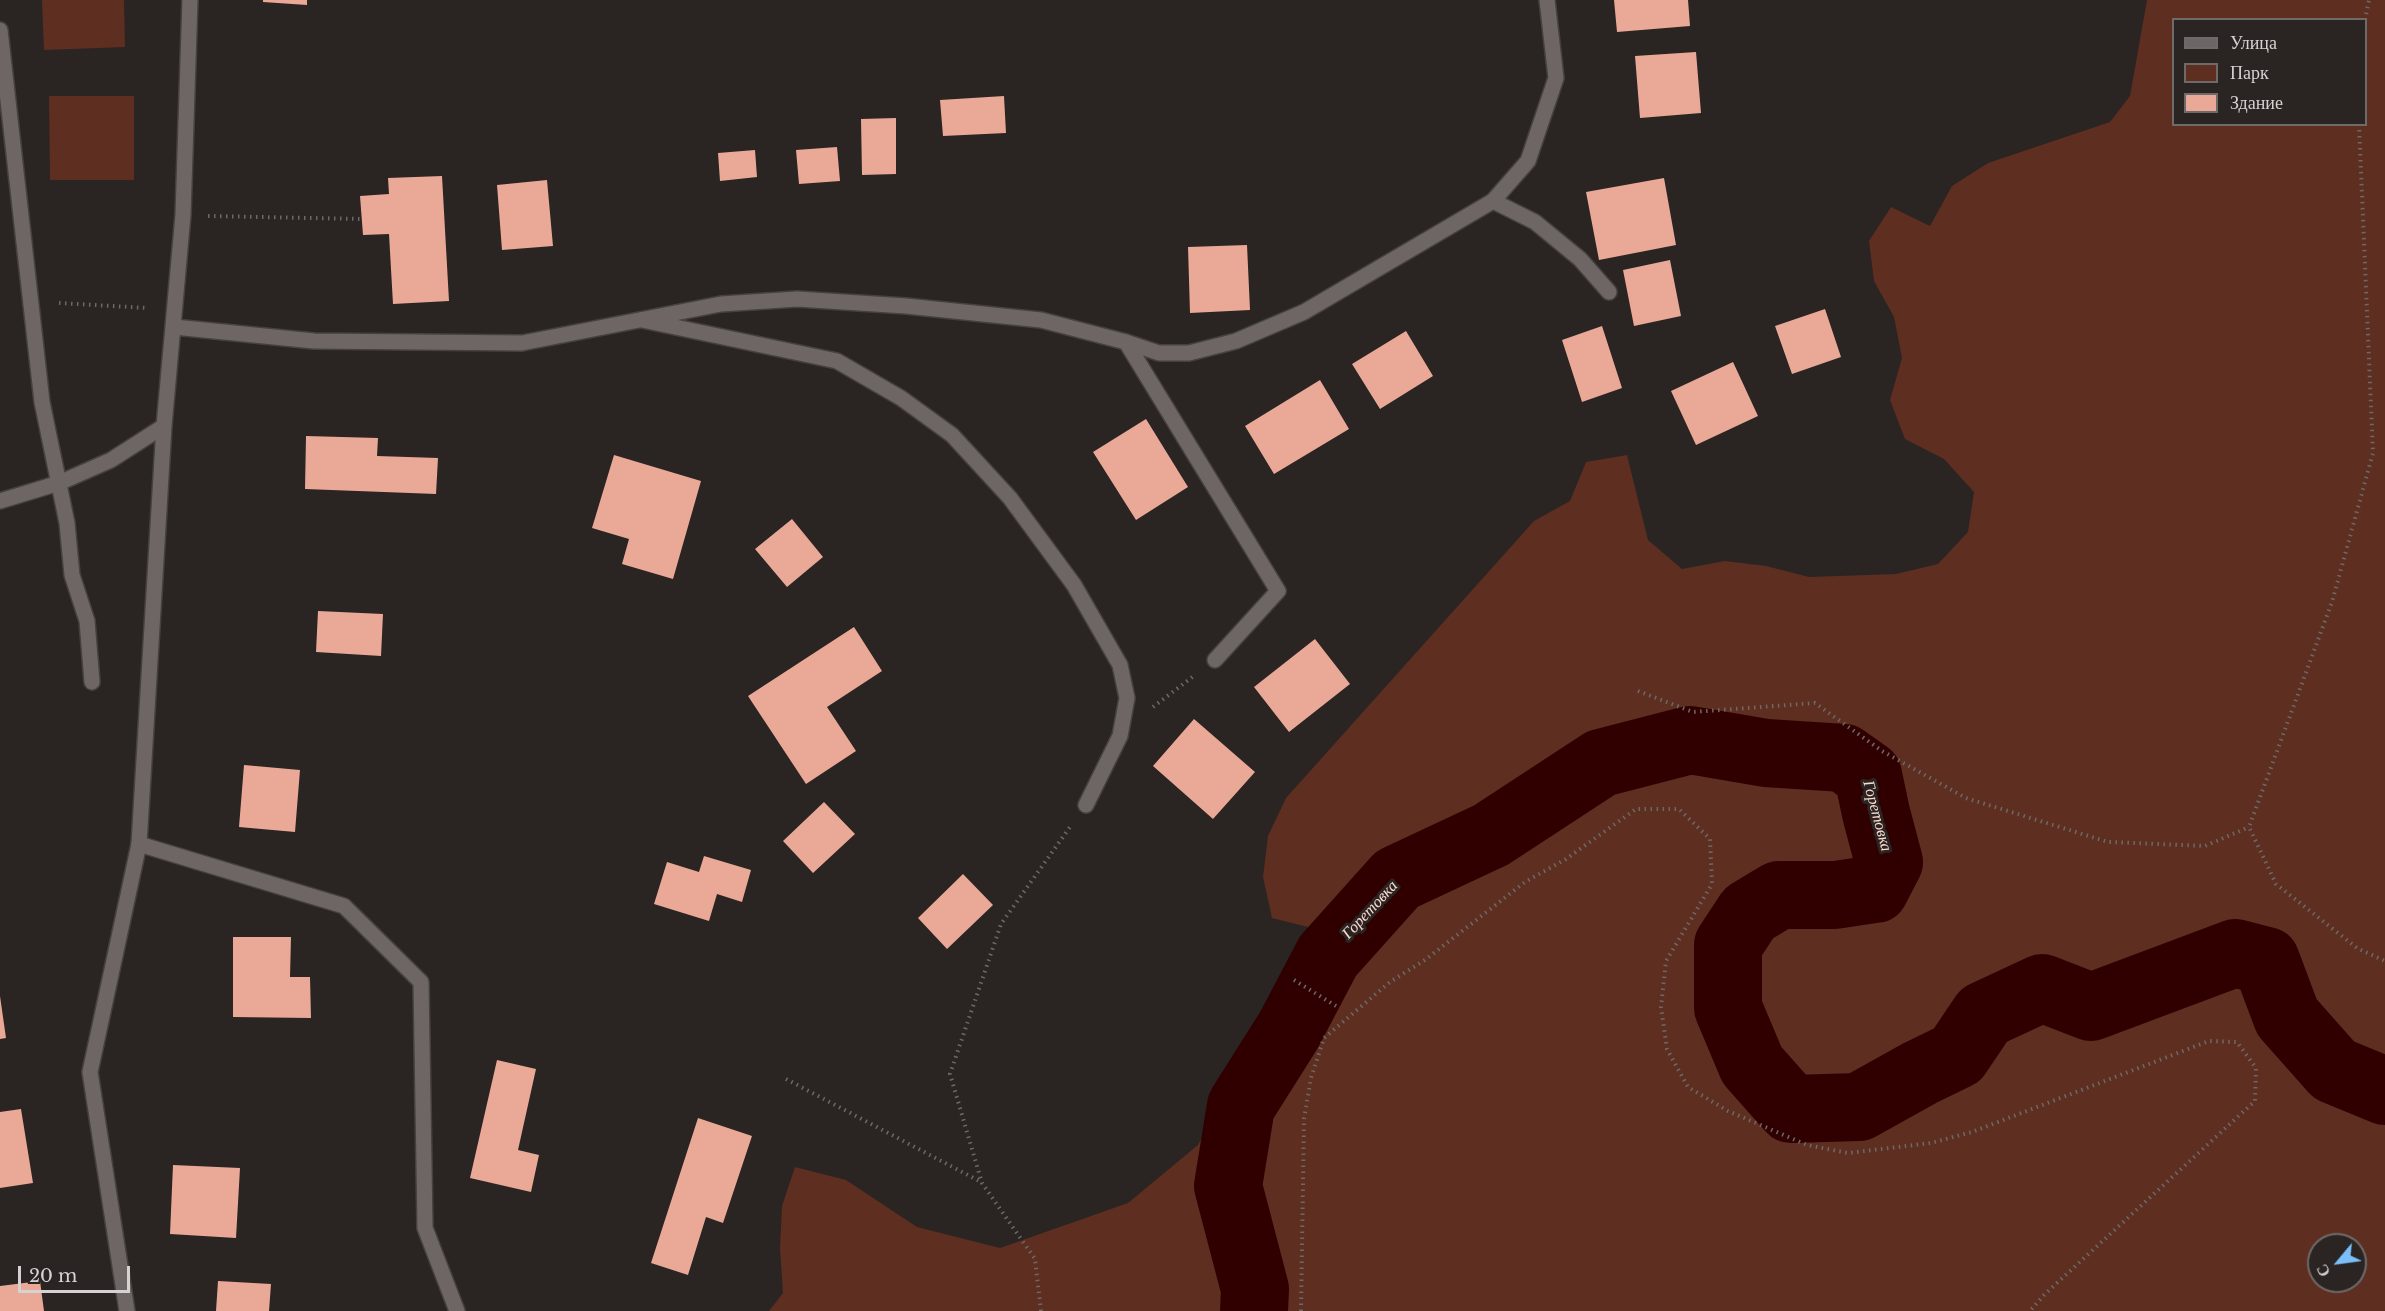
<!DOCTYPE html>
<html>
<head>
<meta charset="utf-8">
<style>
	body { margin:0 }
	#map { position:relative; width:2385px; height:1311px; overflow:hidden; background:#2a2423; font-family:"Libre Baskerville",serif }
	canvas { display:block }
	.legend { position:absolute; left:2172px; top:18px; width:195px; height:108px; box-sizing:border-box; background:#2a2423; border:2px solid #6e6a69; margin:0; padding:8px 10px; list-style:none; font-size:18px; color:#d5d2d1 }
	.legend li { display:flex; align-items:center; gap:12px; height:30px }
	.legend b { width:30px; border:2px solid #6e6a69 }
	.north { position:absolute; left:2307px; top:1233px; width:60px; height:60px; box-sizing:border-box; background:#2a2423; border:2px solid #6e6a69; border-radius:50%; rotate:241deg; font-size:16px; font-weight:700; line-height:24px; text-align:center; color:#d5d2d1 }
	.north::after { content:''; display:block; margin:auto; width:21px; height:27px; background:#7bbef8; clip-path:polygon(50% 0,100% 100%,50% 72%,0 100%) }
	.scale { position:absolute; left:18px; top:1266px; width:112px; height:27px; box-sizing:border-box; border:3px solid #d5d2d1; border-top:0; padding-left:8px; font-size:18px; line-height:21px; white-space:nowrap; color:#d5d2d1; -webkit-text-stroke:4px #2a2423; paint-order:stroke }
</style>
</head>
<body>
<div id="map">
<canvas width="2385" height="1311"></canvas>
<ul class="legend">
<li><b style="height:8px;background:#6d6665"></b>Улица</li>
<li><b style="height:16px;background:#5e2e21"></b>Парк</li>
<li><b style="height:16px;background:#eaa997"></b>Здание</li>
</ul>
<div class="north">С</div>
<div class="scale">20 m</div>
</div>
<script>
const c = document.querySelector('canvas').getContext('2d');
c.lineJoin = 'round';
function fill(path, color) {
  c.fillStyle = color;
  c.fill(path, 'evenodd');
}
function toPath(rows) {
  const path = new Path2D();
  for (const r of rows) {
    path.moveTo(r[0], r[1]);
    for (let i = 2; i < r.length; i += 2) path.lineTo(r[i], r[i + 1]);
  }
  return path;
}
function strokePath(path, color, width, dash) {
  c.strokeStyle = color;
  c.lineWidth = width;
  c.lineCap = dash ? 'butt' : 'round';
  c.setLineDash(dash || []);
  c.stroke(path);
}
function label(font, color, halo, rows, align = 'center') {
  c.font = font + ' "Libre Baskerville",serif';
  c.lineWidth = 6;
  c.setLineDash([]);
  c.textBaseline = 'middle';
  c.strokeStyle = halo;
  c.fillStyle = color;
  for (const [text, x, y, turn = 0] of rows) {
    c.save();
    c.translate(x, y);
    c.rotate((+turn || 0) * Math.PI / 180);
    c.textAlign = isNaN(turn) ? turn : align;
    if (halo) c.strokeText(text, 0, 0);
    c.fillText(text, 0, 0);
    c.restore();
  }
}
const green = toPath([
	[42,0,124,0,125,47,44,50],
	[2147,0,2385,0,2385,1311,769,1311,783,1293,780,1249,782,1206,795,1167,846,1180,917,1227,1000,1248,1128,1203,1198,1145,1312,928,1272,918,1263,877,1268,836,1286,798,1534,521,1570,501,1586,462,1627,455,1648,540,1682,569,1725,561,1766,566,1809,577,1896,574,1938,564,1968,532,1974,492,1944,459,1905,439,1890,400,1902,358,1894,317,1874,281,1869,241,1891,207,1930,226,1952,186,1988,163,2110,122,2130,96],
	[2174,20,2366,20,2366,124,2174,124],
	[2319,1245,2355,1245,2355,1281,2319,1281],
	[49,96,134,96,134,180,50,180]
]);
const river = toPath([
	[1254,1311,1255,1289,1228,1186,1241,1106,1289,1030,1328,956,1397,879,1491,835,1601,763,1690,740,1766,753,1844,758,1868,775,1876,813,1889,862,1875,889,1835,895,1779,895,1749,913,1728,945,1728,1008,1752,1065,1791,1109,1859,1107,1920,1073,1957,1055,1984,1015,2042,988,2091,1007,2235,953,2266,961,2287,1017,2334,1070,2385,1091]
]);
const building = toPath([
	[263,0,307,0,307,5,263,2],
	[1614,0,1688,0,1690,26,1617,32],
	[1696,52,1701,113,1640,118,1635,56],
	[1004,96,1006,133,943,136,940,100],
	[896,118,896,174,862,175,861,119],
	[837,147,840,181,799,184,796,150],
	[755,150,757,177,720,181,718,153],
	[442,176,449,301,393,304,389,234,363,235,360,196,389,194,388,178],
	[1664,178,1676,245,1599,260,1586,192],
	[547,180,553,246,502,250,497,185],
	[1247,245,1250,310,1190,313,1188,247],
	[1670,260,1681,316,1634,326,1623,270],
	[1825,309,1841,357,1792,374,1775,326],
	[1602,326,1622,388,1582,402,1562,340],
	[1406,331,1433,376,1380,409,1352,364],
	[1733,362,1758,416,1696,445,1671,391],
	[1320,380,1349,429,1274,474,1245,426],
	[1146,419,1188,487,1136,520,1093,452],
	[306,436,378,438,377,456,438,458,436,494,305,489],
	[614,455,701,481,673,579,622,564,629,539,592,528],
	[792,519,823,557,787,587,755,549],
	[318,611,383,614,381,656,316,652],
	[854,627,882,671,827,707,856,751,806,784,748,696],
	[1315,639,1350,684,1289,732,1254,687],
	[1194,719,1255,772,1213,819,1153,766],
	[244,765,300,770,295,832,239,827],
	[824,802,855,834,813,873,783,841],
	[704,856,751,870,742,902,717,894,709,921,654,904,667,862,699,872],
	[963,874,993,905,947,949,918,918],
	[233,937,291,937,290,977,310,977,311,1018,233,1017],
	[0,996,6,1038,0,1039],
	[497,1060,536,1069,518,1150,539,1155,531,1192,470,1178],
	[21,1109,33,1183,0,1188,0,1112],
	[698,1118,752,1136,723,1223,706,1217,688,1275,651,1263],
	[173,1165,240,1168,236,1238,170,1234],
	[40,1281,44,1311,0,1311,0,1286],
	[218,1281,271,1284,269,1311,216,1311]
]);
const path = toPath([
	[2365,20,2369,0],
	[2359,124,2373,453,2332,602,2249,827,2276,884,2357,948,2385,961],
	[208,216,361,219],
	[59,303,147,308],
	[1638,691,1693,712,1815,703,1882,751,1966,798,2108,842,2205,846,2249,827],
	[1153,707,1195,675],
	[1294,980,1336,1006],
	[786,1079,981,1182],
	[1041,1311,1035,1259,982,1183,950,1074,1001,924,1070,827],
	[1301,1311,1304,1119,1311,1078,1324,1038,1390,982,1425,960,1525,882,1566,859,1636,809,1679,809,1710,839,1712,884,1666,961,1661,1007,1667,1049,1688,1087,1728,1111,1807,1145,1848,1153,1931,1143,1972,1132,2209,1041,2237,1042,2256,1068,2255,1101,2045,1294,2030,1311]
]);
const service = toPath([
	[0,30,42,402,67,523,72,575,87,621,92,682],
	[1493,201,1535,222,1580,259,1609,292],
	[642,320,837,361,901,398,952,435,1010,498,1074,585,1120,665,1127,698,1120,736,1086,805],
	[1126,342,1278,591,1215,660],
	[139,844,344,906,421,982,425,1228,457,1311]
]);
const minor = toPath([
	[174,327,314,341,522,343,721,304,797,299,906,306,1041,320,1126,342,1159,353,1189,353,1236,341,1304,312,1493,201,1528,161,1556,78,1547,0],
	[0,501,59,483,111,460,164,426],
	[127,1311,90,1072,139,844,164,426,183,215,190,0]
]);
const waterNames = [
	["Горетовка",1877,816,75],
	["Горетовка",1370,910,-47]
];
fill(green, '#5e2e21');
strokePath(river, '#300000', 68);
fill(building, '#eaa997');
strokePath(service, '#45413f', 18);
strokePath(minor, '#45413f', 18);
strokePath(path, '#6e6968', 4, [1.5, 4.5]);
strokePath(service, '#6d6665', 15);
strokePath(minor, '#6d6665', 15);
label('italic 16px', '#fed9ce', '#2a2423', waterNames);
</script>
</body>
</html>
